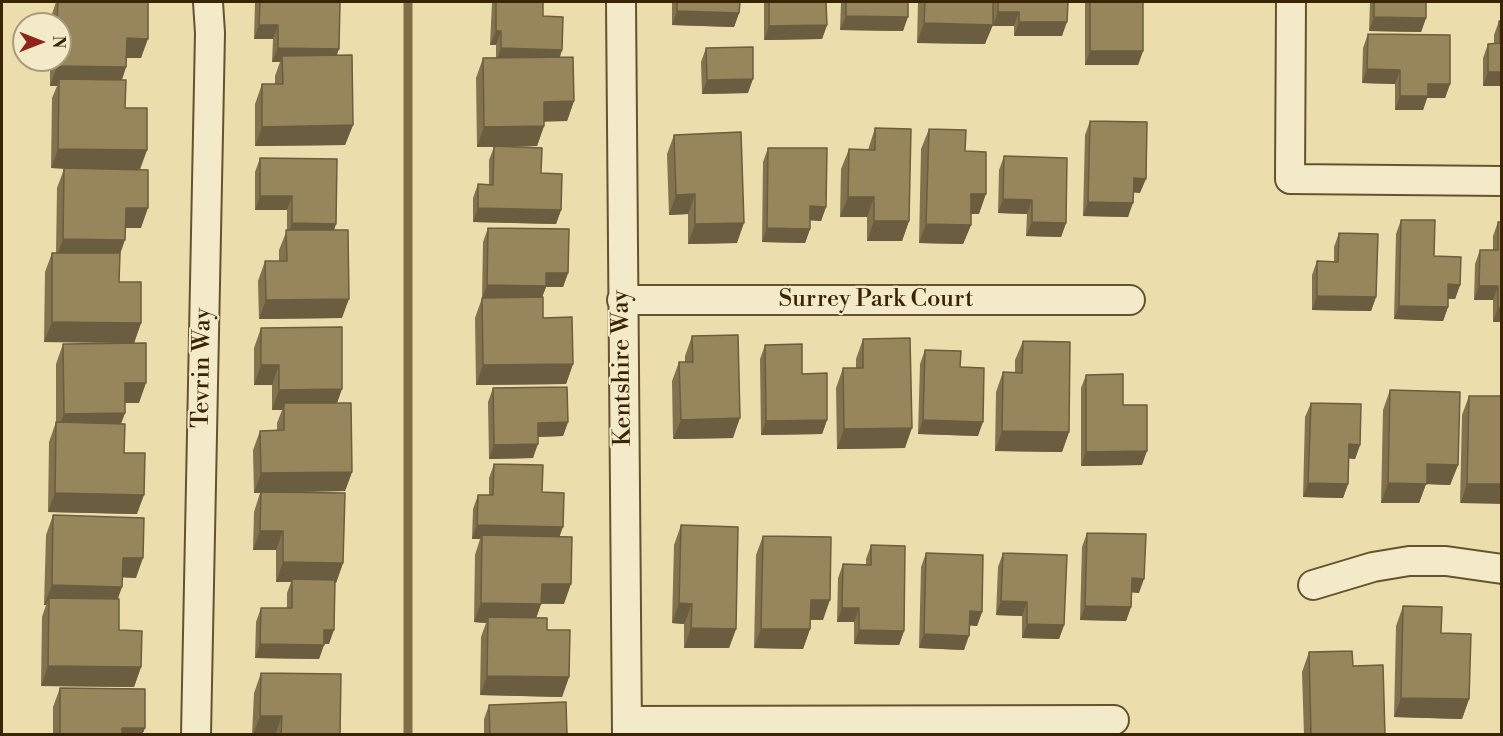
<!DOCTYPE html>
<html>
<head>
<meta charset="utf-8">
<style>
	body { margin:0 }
	#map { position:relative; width:1503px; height:736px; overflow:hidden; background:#ecdeac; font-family:"Libre Bodoni",serif }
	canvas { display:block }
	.frame { position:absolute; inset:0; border:3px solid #3a2404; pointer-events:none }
	.north { position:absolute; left:12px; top:12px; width:60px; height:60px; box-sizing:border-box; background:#f3eac9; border:2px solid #a99b7a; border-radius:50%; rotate:90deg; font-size:16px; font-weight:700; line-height:24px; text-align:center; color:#3a2404 }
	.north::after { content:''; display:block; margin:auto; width:21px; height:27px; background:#8f2418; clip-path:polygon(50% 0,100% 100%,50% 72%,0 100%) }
</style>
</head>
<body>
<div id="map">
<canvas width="1503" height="736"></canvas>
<div class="frame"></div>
<div class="north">N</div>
</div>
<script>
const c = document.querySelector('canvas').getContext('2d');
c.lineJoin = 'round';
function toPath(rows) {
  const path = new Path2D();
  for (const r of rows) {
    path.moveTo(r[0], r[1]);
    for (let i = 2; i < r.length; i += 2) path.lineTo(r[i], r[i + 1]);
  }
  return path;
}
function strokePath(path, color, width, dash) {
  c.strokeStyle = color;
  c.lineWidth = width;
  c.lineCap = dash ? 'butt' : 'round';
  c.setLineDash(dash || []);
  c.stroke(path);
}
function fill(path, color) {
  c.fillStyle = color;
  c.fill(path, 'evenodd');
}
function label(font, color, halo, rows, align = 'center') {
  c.font = font + ' "Libre Bodoni",serif';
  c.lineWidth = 4.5;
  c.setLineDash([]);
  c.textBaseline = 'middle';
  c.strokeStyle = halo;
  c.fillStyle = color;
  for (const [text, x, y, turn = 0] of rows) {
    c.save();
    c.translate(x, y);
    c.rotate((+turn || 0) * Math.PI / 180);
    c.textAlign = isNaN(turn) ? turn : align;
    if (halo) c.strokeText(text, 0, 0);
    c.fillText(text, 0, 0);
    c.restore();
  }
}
const stream = toPath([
	[408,2,408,734]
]);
const minor = toPath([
	[621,2,627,734],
	[1291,2,1290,179,1502,181],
	[622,300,1130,300],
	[1313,585,1373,567,1409,561,1446,561,1502,569],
	[627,721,1114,720],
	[196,734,210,33,208,2]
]);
const wall = toPath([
	[56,2,148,2,141,58,126,58,126,67,122,80,125,108,147,150,140,170,141,228,125,228,120,254,119,282,141,323,134,343,44,342,45,272,52,253,56,253,57,188,64,169,51,168,52,98,57,86,50,86,50,60,60,60,60,24,51,24,51,17],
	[255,2,340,2,337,55,353,125,345,145,255,146,255,104,262,84,275,84,275,76,280,62,272,62,273,39,254,39],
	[492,2,543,2,543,16,562,50,560,57,574,101,567,121,544,121,544,126,537,146,503,147,541,173,561,210,556,224,473,222,473,198,478,184,489,185,489,160,494,147,477,147,476,78,483,58,496,58,496,45,490,45],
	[672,2,740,2,739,13,734,27,672,25],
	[764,2,826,2,827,25,822,39,764,40],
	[841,2,908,2,903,31,840,30],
	[918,2,993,2,985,44,917,43],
	[993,2,1068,2,1062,36,1014,36,1014,26,993,26],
	[1085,2,1143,2,1143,51,1138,65,1085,65],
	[1370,2,1426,2,1426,18,1421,32,1369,31],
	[1499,21,1502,86,1483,86,1483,58,1488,44,1494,43,1494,35],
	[1368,34,1450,84,1445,98,1427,98,1423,110,1395,110,1395,84,1362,83,1363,48],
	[706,48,748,93,702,94,701,62],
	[1090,121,1140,193,1134,192,1128,217,1083,216,1085,135],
	[875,128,909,221,902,241,867,241,867,217,840,217,841,169,849,149,868,150],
	[929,129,965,151,979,214,971,214,971,225,963,244,919,243,921,149],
	[674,135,737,243,688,244,688,214,669,215,667,154],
	[768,148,826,207,821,221,810,220,810,229,805,243,762,242,763,162],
	[1004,156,1066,223,1061,237,1026,236,1027,214,998,213,999,170],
	[260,158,336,224,334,230,342,318,259,319,258,281,265,261,279,261,279,250,287,230,287,210,255,210,255,172],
	[1401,220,1460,285,1455,299,1448,299,1448,307,1443,321,1394,319,1396,234],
	[1498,222,1502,222,1502,322,1493,322,1493,300,1474,300,1475,264,1480,250,1493,250,1493,236],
	[488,228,568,273,563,287,546,287,542,297,543,318,573,364,566,384,476,385,475,318,482,298,483,242],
	[1339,233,1376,297,1371,311,1312,310,1312,275,1317,261,1334,262,1334,247],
	[261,328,337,403,352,472,345,491,282,492,343,563,336,583,335,583,329,644,324,644,319,659,255,658,256,622,261,608,287,608,287,593,291,582,276,582,276,550,253,550,254,512,260,493,254,493,253,450,260,431,277,430,277,423,282,410,272,410,272,385,254,385,254,348],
	[692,336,733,438,673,439,672,381,679,362,685,362,685,356],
	[863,339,905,448,837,449,836,388,843,368,856,368,856,359],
	[1023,341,1069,432,1062,452,995,451,996,392,1003,372,1015,373,1015,360],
	[63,344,139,403,125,403,125,413,121,424,124,453,137,514,48,512,49,442,56,422,56,364],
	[765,345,802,374,827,420,822,434,761,435,760,359],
	[925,350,960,367,978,436,918,434,920,364],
	[1086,375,1123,405,1142,465,1081,466,1081,388],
	[493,388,568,422,563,436,538,437,533,458,489,459,488,402],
	[1390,390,1458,465,1450,485,1426,484,1419,503,1381,503,1383,410],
	[1469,396,1502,396,1460,503,1462,415],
	[1311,403,1360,445,1355,459,1349,458,1348,484,1343,498,1303,497,1305,417],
	[494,464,542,492,559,536,564,604,541,604,536,618,547,630,569,677,562,697,480,695,481,637,486,623,474,622,475,555,480,539,472,539,473,509,478,495,489,495,489,478],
	[53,515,136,578,122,577,118,599,119,630,141,667,134,687,41,686,42,617,46,605,44,605,46,535],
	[681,525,736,629,729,648,684,648,684,624,672,623,674,545],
	[1087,533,1139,593,1132,592,1131,607,1126,621,1080,620,1082,547],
	[763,536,823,620,810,620,810,629,803,649,754,648,756,555],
	[871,545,904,631,899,645,854,644,854,622,837,622,838,578,843,564,866,564,866,559],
	[926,553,982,612,977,626,969,625,964,650,919,648,921,567],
	[1003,553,1064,625,1059,639,1022,638,1022,616,996,615,998,567],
	[1403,606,1441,633,1469,699,1462,719,1394,717,1396,626],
	[1309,652,1353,666,1385,735,1304,735,1302,672],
	[261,673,340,735,252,735,254,693],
	[60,688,145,728,142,735,53,735,53,707],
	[489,705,567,735,484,735,484,719]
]);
const shadedWall = toPath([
	[677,11,739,13,734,27,672,25],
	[998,12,1019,12,1014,26,993,26],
	[846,16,908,17,903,31,840,30],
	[1374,17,1426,18,1421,32,1369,31],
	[1019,22,1067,22,1062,36,1014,36],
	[924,23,993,25,985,44,917,43],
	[259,25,278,25,273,39,254,39],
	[827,25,822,39,764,40,769,26],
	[496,31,501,31,496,45,490,45],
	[127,38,148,39,141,58,120,58],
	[278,48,339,49,334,63,282,56,280,62,272,62],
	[501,48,562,50,557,64,496,62],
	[1090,51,1143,51,1138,65,1085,65],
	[57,66,126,67,119,87,59,79,57,86,50,86],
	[1367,69,1400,70,1395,84,1362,83],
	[1488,72,1502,72,1502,86,1483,86],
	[753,79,748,93,702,94,707,80],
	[1428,84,1450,84,1445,98,1427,98,1423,110,1395,110,1400,96],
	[574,101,567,121,537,122,544,102],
	[353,125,345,145,255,146,262,127],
	[544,126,537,146,477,147,484,127],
	[58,149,147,150,139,170,51,168],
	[1134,178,1146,179,1140,193,1129,192],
	[695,194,688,214,669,215,676,195],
	[971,194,986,194,979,214,964,214],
	[260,196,292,196,287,210,255,210],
	[848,197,874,197,867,217,840,217],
	[1003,199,1032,200,1027,214,998,213],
	[1088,202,1133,203,1128,217,1083,216],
	[810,206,826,207,821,221,805,220],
	[126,208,148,208,141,228,118,228],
	[478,208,561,210,556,224,473,222],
	[874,221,909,221,902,241,867,241],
	[1032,222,1066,223,1061,237,1026,236],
	[292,223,336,224,331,238,287,237],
	[744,223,737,243,688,244,695,224],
	[926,224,971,225,963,244,919,243],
	[767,228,810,229,805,243,762,242],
	[63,239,125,240,118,260,56,259],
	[546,273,568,273,563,287,546,287,541,300,482,299,487,285],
	[1448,284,1460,285,1455,299,1443,298],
	[1479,286,1498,286,1493,300,1474,300],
	[1317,296,1376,297,1371,311,1312,310],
	[349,299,342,318,259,319,266,300],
	[1399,306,1448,307,1443,321,1394,319],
	[1498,308,1502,308,1502,322,1493,322],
	[52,322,141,323,134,343,44,342],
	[573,364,566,384,476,385,483,365],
	[261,365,279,365,272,385,254,385],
	[125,383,146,383,139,403,117,403],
	[342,389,335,409,284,403,282,410,272,410,279,390],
	[125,413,117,433,56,434,64,414],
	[740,418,733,438,673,439,681,420],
	[827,420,822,434,761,435,766,421],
	[923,420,983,422,978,436,918,434],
	[568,422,563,436,533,437,538,423],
	[912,428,905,448,837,449,844,429],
	[1002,431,1069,432,1062,452,995,451],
	[538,444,533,458,489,459,494,445],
	[1349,444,1360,445,1355,459,1344,458],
	[1147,451,1142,465,1081,466,1086,452],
	[1427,464,1458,465,1450,485,1426,484,1419,503,1381,503,1388,483],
	[352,472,345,491,254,493,261,473],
	[1308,483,1348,484,1343,498,1303,497],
	[1467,484,1502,484,1502,504,1460,503],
	[55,493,144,495,137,514,48,512],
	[477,525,563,527,558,541,482,535,480,539,472,539],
	[260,531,283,531,276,550,253,550],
	[123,558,143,558,136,578,116,577],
	[283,562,343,563,336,583,292,582,292,579,291,582,276,582],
	[1132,578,1144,579,1139,593,1127,592],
	[542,584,571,584,564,604,535,603],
	[52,585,122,587,115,607,49,598,46,605,44,605],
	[811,600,830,600,823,620,804,619],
	[1001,601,1027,602,1022,616,996,615],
	[481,603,541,604,534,624,488,617,486,623,474,622],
	[679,603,692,604,684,624,672,623],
	[1085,606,1131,607,1126,621,1080,620],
	[842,608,859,608,854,622,837,622],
	[970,611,982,612,977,626,964,625],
	[1027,624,1064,625,1059,639,1022,638],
	[691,628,736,629,729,648,684,648],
	[761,629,810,629,803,649,754,648],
	[324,630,334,630,329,644,319,644],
	[859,630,904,631,899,645,854,644],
	[924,634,969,636,964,650,919,648],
	[260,644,324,645,319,659,255,658],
	[48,666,141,667,134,687,41,686],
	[487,676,569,677,562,697,480,695],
	[1401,698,1469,699,1462,719,1394,717],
	[260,716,282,716,275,735,253,735],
	[122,728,145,728,142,735,120,735]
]);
const building = toPath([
	[58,2,148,2,148,39,127,38,126,67,57,66,57,60,60,60,60,24,57,24,58,2],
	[260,2,340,2,339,49,278,48,278,25,259,25,260,2],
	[496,2,543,2,543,16,563,17,562,50,501,48,501,31,496,31,496,2],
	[677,2,740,2,739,13,677,11,677,2],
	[769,2,826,2,827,25,769,26,769,2],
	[846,2,908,2,908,17,846,16,846,2],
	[925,2,993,2,993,25,924,23,925,2],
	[998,2,1068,2,1067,22,1019,22,1019,12,998,12,998,2],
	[1090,2,1143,2,1143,51,1090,51,1090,2],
	[1374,2,1426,2,1426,18,1374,17,1374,2],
	[1499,21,1502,21,1502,72,1488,72,1488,44,1500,43,1499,21],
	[1368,34,1450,35,1450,84,1428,84,1428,96,1400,96,1400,70,1367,69,1368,34],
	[753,47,753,79,707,80,706,48,753,47],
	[352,55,353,125,262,127,262,84,283,84,282,56,352,55],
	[573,57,574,101,544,102,544,126,484,127,483,58,573,57],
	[59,79,126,80,125,108,147,108,147,150,58,149,59,79],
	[1090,121,1147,122,1146,179,1134,178,1133,203,1088,202,1090,121],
	[875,128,911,129,909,221,874,221,874,197,848,197,849,149,875,150,875,128],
	[929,129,966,130,965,151,986,152,986,194,971,194,971,225,926,224,929,129],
	[741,132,744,223,695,224,695,194,676,195,674,135,741,132],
	[494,146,542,148,541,173,562,174,561,210,478,208,478,184,493,185,494,146],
	[768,148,827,148,826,207,810,206,810,229,767,228,768,148],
	[1004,156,1067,158,1066,223,1032,222,1032,200,1003,199,1004,156],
	[260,158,337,159,336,224,292,223,292,196,260,196,260,158],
	[64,168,148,170,148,208,126,208,125,240,63,239,64,168],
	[1401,220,1435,220,1434,256,1461,257,1460,285,1448,284,1448,307,1399,306,1401,220],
	[1498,222,1502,222,1502,308,1498,308,1498,286,1479,286,1480,250,1498,250,1498,222],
	[488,228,569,229,568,273,546,273,546,286,487,285,488,228],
	[286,230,348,230,349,299,266,300,265,261,287,261,286,230],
	[1339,233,1378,234,1376,297,1317,296,1317,261,1338,262,1339,233],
	[52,253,120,253,119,282,141,282,141,323,52,322,52,253],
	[543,297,543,318,572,317,573,364,483,365,482,298,543,297],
	[342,327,342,389,279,390,279,365,261,365,261,328,342,327],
	[738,335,740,418,681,420,679,362,693,362,692,336,738,335],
	[910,338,912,428,844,429,843,368,863,368,863,339,910,338],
	[1023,341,1070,342,1069,432,1002,431,1003,372,1022,373,1023,341],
	[146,343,146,383,125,383,125,413,64,414,63,344,146,343],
	[802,344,802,374,827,373,827,420,766,421,765,345,802,344],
	[925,350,961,351,960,367,984,368,983,422,923,420,925,350],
	[1123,374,1123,405,1147,405,1147,451,1086,452,1086,375,1123,374],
	[567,387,568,422,538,423,538,444,494,445,493,388,567,387],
	[1390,390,1460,392,1458,465,1427,464,1427,484,1388,483,1390,390],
	[1469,396,1502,396,1502,484,1467,484,1469,396],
	[284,403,351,403,352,472,261,473,260,431,284,430,284,403],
	[1311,403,1361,404,1360,445,1349,444,1348,484,1308,483,1311,403],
	[56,422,125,424,124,453,145,453,144,495,55,493,56,422],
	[494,464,543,465,542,492,564,493,563,527,477,525,478,495,493,495,494,464],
	[261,492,345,493,343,563,283,562,283,531,260,531,261,492],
	[53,515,144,518,143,558,123,558,122,587,52,585,53,515],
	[681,525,738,527,736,629,691,628,692,604,679,603,681,525],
	[1087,533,1146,534,1144,579,1132,578,1131,607,1085,606,1087,533],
	[482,535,572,537,571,584,542,584,541,604,481,603,482,535],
	[763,536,831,537,830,600,811,600,810,629,761,629,763,536],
	[871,545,905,546,904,631,859,630,859,608,842,608,843,564,871,565,871,545],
	[926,553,983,555,982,612,970,611,969,636,924,634,926,553],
	[1003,553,1067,555,1064,625,1027,624,1027,602,1001,601,1003,553],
	[292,579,335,580,334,630,324,630,324,645,260,644,261,608,292,608,292,579],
	[49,598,119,599,119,630,142,631,141,667,48,666,49,598],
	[1403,606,1442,607,1441,633,1471,634,1469,699,1401,698,1403,606],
	[488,617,547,618,547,630,570,630,569,677,487,676,488,617],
	[1352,651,1353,666,1383,665,1385,735,1311,735,1309,652,1352,651],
	[261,673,341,674,340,735,281,734,282,716,260,716,261,673],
	[60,688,145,689,145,728,122,728,122,735,60,735,60,688],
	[566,702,567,735,490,735,489,705,566,702]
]);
const streetNames = [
	["Surrey Park Court",876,300],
	["Tevrin Way",203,368,-89],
	["Kentshire Way",623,368,-91]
];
strokePath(stream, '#806e47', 9);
strokePath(minor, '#66522e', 32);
strokePath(minor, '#f3eac9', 28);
fill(wall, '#82724e');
fill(shadedWall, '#6a5d40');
fill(building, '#97855b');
strokePath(building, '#6a5d40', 1.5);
label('24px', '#3a2404', '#f3eac9', streetNames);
</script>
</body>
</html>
